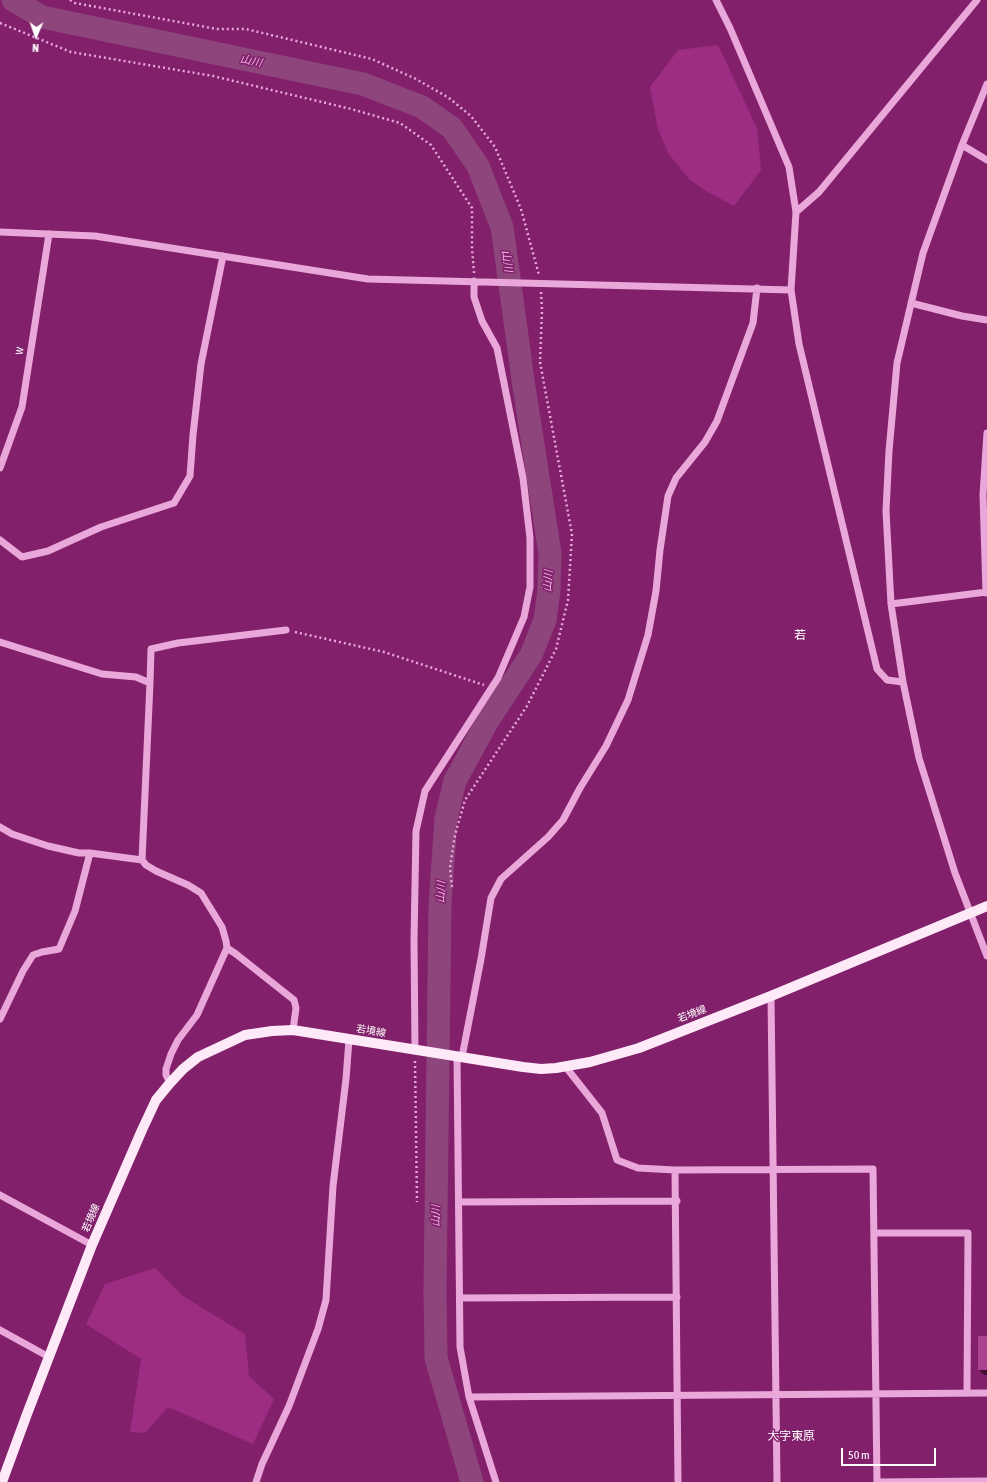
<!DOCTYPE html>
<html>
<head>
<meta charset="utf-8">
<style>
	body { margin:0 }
	#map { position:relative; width:987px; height:1482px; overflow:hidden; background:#82206b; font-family:"Asap Condensed",sans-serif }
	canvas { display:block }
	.north { position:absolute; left:16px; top:16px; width:40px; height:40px; -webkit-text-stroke:3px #82206b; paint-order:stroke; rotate:182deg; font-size:11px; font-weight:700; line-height:16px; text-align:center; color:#fff }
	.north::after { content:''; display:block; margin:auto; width:14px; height:18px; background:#fff; clip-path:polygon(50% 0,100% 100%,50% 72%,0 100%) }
	.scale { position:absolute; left:841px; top:1448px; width:95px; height:18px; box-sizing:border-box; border:2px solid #fff; border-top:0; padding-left:5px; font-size:12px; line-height:14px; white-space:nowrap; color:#fff; -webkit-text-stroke:3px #82206b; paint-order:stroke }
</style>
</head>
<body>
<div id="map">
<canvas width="987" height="1482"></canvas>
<div class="north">N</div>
<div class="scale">50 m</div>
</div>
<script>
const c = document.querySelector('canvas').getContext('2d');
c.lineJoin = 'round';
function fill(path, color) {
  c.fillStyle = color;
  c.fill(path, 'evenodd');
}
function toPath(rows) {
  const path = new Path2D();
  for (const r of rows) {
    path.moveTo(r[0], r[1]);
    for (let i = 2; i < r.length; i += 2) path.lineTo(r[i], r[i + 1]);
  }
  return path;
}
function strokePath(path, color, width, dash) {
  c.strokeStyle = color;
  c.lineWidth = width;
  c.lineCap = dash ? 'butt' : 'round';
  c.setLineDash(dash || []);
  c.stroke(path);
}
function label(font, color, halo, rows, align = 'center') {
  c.font = font + ' "Asap Condensed","Noto Sans JP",sans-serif';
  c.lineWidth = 3;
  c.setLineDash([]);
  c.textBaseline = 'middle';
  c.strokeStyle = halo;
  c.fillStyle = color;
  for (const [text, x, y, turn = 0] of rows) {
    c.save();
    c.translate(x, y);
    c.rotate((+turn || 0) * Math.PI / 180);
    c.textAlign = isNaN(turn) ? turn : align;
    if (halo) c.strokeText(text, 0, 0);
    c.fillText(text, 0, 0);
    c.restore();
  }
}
const green = toPath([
	[718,45,757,128,761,170,734,206,704,190,689,179,668,153,658,129,650,87,678,50],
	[155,1268,183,1296,245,1334,249,1376,274,1399,253,1444,168,1407,145,1433,130,1432,141,1359,86,1324,105,1284]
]);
const shadow = toPath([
	[987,1337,987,1375,984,1375,979,1370]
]);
const river = toPath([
	[13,0,42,17,363,84,422,107,452,128,478,166,502,227,524,387,550,553,549,590,545,620,531,655,487,722,455,781,446,818,440,905,435,1290,436,1358,472,1482]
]);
const building = toPath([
	[978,1336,987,1336,987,1370,978,1370]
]);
const path = toPath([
	[70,0,75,3,217,29,246,29,372,59,416,79,449,98,471,116,495,147,521,209,539,275],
	[0,23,71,52,213,76,351,109,400,123,431,145,472,208,472,248,474,273],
	[295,632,384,652,484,685],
	[452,887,450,868,455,835,465,800,527,706,556,649,568,600,572,534,540,362,542,310,541,292],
	[415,1061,417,1202]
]);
const minor = toPath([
	[716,0,730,28,789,167,796,212,791,290,799,344,877,669,887,680,903,682],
	[987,84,962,145,923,253,897,363,889,451,886,511,891,604,903,682,919,758,955,873,987,956],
	[962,145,987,160],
	[796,212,819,192,977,0],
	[0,232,95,236,368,279,791,290],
	[911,303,962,316,987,320],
	[0,468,22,407,49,234],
	[0,540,22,557,48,551,101,527,174,503,190,476,193,435,201,364,223,256],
	[986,593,983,495,987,433],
	[891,604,987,592],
	[0,642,102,674,136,677,150,683,142,860,146,865,156,871,188,885,201,893,222,927,226,941,227,948],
	[150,683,151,649,178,643,286,630],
	[0,827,12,834,48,846,79,853,90,853,142,860],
	[771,996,777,1482],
	[0,1019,23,971,33,955,42,952,59,949,75,911,90,853],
	[415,1050,414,940,416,831,425,791,498,678,524,617,530,587,530,538,523,478,497,348,482,321,474,297,474,281],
	[457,1056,460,1347,469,1397,496,1482],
	[462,1057,481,959,491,898,501,879,548,837,563,820,580,788,606,746,628,700,648,635,656,591,660,550,668,496,676,478,705,442,717,421,753,323,757,288],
	[565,1066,602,1113,617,1160,638,1168,675,1170,873,1169,877,1482],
	[170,1083,166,1075,166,1069,171,1054,178,1040,197,1015,227,948,236,954,294,1000,296,1008,293,1030],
	[675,1170,678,1482],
	[0,1195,92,1245],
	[459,1202,677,1201],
	[874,1233,968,1233,967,1393],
	[460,1298,677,1297],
	[0,1330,49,1357],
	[469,1397,987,1393],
	[256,1482,262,1464,289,1406,318,1329,326,1300,333,1186,346,1079,349,1040],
	[877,1482,987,1481]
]);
const major = toPath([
	[2,1482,27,1414,92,1245,142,1130,156,1100,170,1083,183,1069,198,1057,245,1035,272,1031,293,1030,523,1067,541,1069,556,1068,590,1062,639,1048,771,996,987,906]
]);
const streetNames = [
	["W",20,351,-81],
	["若境線",692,1014,-21],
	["若境線",371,1031,9],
	["若境線",91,1218,-67]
];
const waterNames = [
	["山川",251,61,12],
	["山川",507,261,82],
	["山川",548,581,-86],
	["山川",441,892,-87],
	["山川",436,1216,-89]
];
const quarterNames = [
	["若",800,635],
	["大字東原",791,1436]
];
fill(green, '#9d2d83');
fill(shadow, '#0007');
strokePath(river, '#8d457b', 23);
fill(building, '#aa4492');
strokePath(path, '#e9a7da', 2.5, [2, 3]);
strokePath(minor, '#e9a7da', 7);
strokePath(major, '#fee9f8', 10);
label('10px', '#fff', '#82206b', streetNames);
label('italic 11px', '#f0b2e3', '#82206b', waterNames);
label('12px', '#fff', '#82206b', quarterNames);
</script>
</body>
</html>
